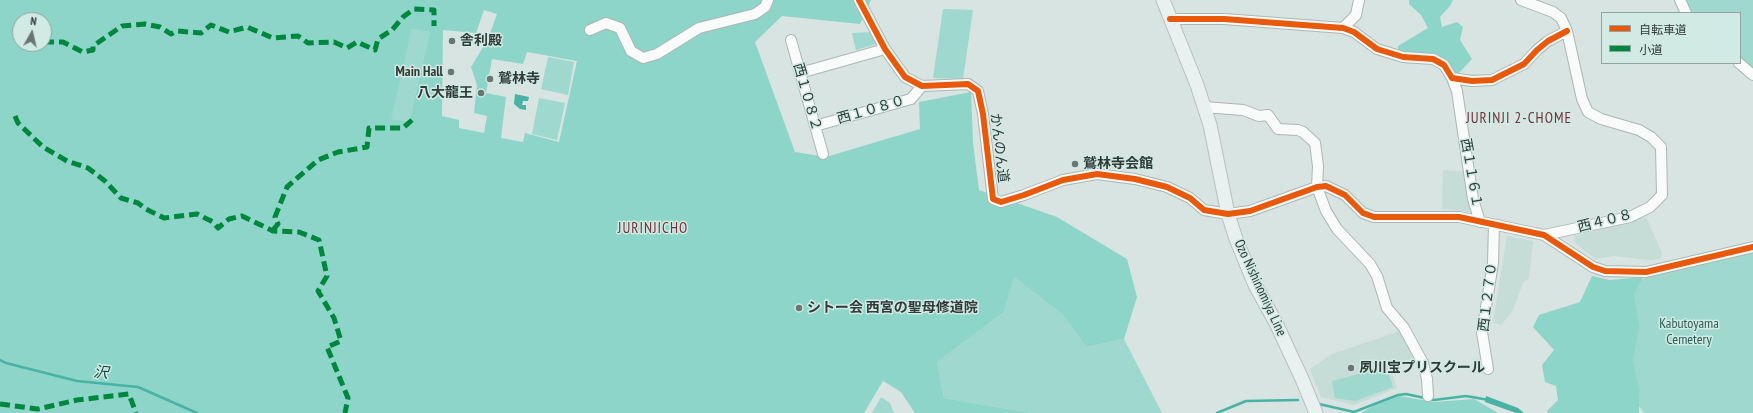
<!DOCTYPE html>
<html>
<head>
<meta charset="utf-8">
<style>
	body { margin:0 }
	#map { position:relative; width:1753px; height:413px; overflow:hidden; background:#d7e4e1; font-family:"PT Sans Narrow","Noto Sans JP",sans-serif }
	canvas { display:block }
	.legend { position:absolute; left:1601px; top:12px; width:140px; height:52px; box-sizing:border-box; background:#d1eae4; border:1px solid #91a49f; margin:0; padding:5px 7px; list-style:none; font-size:12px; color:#303a38 }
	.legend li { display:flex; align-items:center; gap:8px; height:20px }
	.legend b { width:20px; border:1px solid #91a49f }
	.north { position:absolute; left:12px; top:12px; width:40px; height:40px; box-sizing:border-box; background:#d1eae4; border:1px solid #91a49f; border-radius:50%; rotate:8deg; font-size:11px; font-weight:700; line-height:16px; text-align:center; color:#303a38 }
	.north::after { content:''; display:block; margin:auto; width:14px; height:18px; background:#6a7673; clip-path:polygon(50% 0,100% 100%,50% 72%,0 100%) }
</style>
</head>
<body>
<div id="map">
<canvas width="1753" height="413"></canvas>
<ul class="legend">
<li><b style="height:5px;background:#e8590c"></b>自転車道</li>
<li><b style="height:5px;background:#00873e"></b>小道</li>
</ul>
<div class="north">N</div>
</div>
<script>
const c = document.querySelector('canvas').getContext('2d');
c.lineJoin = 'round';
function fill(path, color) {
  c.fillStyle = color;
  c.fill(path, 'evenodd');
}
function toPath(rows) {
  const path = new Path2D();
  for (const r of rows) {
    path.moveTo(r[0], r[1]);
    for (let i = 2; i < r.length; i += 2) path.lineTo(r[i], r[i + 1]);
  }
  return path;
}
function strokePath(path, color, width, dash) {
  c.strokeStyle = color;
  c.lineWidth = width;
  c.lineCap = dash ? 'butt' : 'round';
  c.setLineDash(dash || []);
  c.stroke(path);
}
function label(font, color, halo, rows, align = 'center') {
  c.font = font + ' "PT Sans Narrow","Noto Sans JP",sans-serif';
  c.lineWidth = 3;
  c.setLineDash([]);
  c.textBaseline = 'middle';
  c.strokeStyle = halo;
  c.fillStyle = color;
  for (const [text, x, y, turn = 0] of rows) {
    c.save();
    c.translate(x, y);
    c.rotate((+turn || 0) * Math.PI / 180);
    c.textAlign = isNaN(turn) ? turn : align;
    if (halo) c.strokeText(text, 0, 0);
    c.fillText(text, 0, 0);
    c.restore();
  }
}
const built = toPath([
	[1443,170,1465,172,1470,212,1442,209],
	[1646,217,1662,253,1660,259,1650,260,1614,256,1596,259,1576,244,1574,236],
	[1507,236,1533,241,1529,278,1523,283,1512,312,1501,325,1493,322],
	[1403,330,1415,357,1390,367,1397,388,1354,405,1321,397,1310,369,1332,354]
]);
const green = toPath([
	[1684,0,1753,0,1753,71,1740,60,1740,13,1689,13],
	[943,9,973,10,963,79,933,78],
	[412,29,430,32,409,121,390,119],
	[872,32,876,44,856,50,852,33],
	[548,57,574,62,568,95,541,89],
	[539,98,565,103,557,140,532,134],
	[1753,252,1753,413,1644,413,1638,405,1629,377,1634,282,1666,271],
	[1014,277,1063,315,1086,347,1124,339,1162,413,1032,413,944,398,937,362,1004,312],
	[1386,367,1393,387,1355,401,1335,398,1332,381],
	[881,397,890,403,894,413,872,413]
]);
const forest = toPath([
	[0,0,871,0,860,24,782,16,755,42,795,152,826,157,920,129,919,102,971,92,973,143,979,190,1057,217,1127,259,1137,297,1124,339,1086,347,1063,315,1014,277,1004,312,937,362,944,398,1032,413,915,413,901,392,883,381,864,413,0,413],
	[484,10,497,14,488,39,471,67,477,85,474,113,487,116,484,133,459,128,459,120,442,116,443,30,476,33],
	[20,20,44,20,44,44,20,44],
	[412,29,430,32,409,121,391,119],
	[527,52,577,61,559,142,525,133,523,142,501,138,506,97,486,93,492,59,523,64],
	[1409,0,1453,0,1450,6,1440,17,1442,27,1457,22,1463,27,1460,40,1472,59,1456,76,1443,58,1435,55,1399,55,1398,46,1428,28,1421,15,1409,4],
	[1592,276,1610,280,1643,277,1634,294,1639,326,1633,361,1639,390,1639,413,1548,413,1547,411,1558,400,1556,386,1545,382,1542,365,1554,350,1533,327,1539,315,1580,302],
	[1399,396,1434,402,1474,399,1498,413,1361,413,1373,406]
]);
const water = toPath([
	[515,94,529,97,528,101,523,101,522,105,526,105,526,110,520,109,514,104],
	[1486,396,1518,408,1524,413,1516,413,1485,402]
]);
const stream = toPath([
	[0,360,6,363,77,381,138,387,197,413],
	[1319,404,1354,412,1398,395,1406,394,1434,400,1466,396,1489,400],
	[1217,413,1246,401,1298,400]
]);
const minor = toPath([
	[859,0,885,49,905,77,922,86,968,84,978,91,983,114,993,199,1001,202,1024,195,1063,180,1097,174,1135,179,1167,187,1190,198,1204,210,1228,214,1250,211,1317,187,1326,186,1345,195,1363,213,1374,217,1459,217,1544,235,1593,267,1605,271,1646,272,1753,247],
	[1521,0,1553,12,1561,18,1567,31,1582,99,1588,112,1601,119,1639,130,1651,137,1661,147,1662,195,1650,207,1630,217,1544,235],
	[1680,0,1686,13],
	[1170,19,1224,19,1343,28,1354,32,1377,49,1403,57,1433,59,1444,65,1452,78,1472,81,1492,80,1524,64,1537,50,1548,41,1567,31],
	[1343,28,1356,15,1359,0],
	[590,30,606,23,620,28,631,51,643,58,657,54,699,28,755,14,765,7,768,0],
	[791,40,823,154],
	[1739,63,1753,75],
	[800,73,885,49],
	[1452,78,1457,91,1473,199,1480,222],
	[1204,107,1243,110,1259,116,1268,115,1278,129,1298,130,1303,132,1315,143,1318,166,1317,187,1326,211,1337,229,1370,264,1377,276,1387,308,1404,328,1423,363,1427,379,1428,396],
	[815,126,911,99,922,86],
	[1488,369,1482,332,1493,263,1494,225]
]);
const major = toPath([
	[1163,0,1197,85,1210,125,1228,214,1236,239,1255,285,1276,323,1302,379,1316,413]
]);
const quiet = toPath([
	[44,42,63,42,83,52,93,50,93,46,122,26,145,24,160,27,171,34,177,31,201,33,211,25,229,32,247,27,273,38,298,36,308,43,334,42,347,48,357,42,375,50,378,39,392,30,403,17,414,9,434,10,434,26],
	[15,116,18,123,43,147,67,161,88,168,105,181,121,198,138,203,146,209,164,218,197,214,213,222,218,228,229,219,242,216,273,231,299,232,319,240,327,276,318,291,334,318,341,341,327,347,348,398,345,413],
	[273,230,278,224,275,217,287,187,318,160,338,152,367,147,369,128,403,128,412,120],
	[0,404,38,409,77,400,129,394,136,413]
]);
const cycleway = toPath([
	[859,0,885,49,905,77,922,86,968,84,978,91,983,114,993,199,1001,202,1024,195,1063,180,1097,174,1135,179,1167,187,1190,198,1204,210,1228,214,1250,211,1317,187,1326,186,1345,195,1363,213,1374,217,1459,217,1544,235,1593,267,1605,271,1646,272,1753,247],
	[1170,19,1224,19,1343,28,1354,32,1377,49,1403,57,1433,59,1444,65,1452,78,1472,81,1492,80,1524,64,1537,50,1548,41,1567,31]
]);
const markers = [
	[452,41,4,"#6a7673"],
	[451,72,4,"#6a7673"],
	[490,79,4,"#6a7673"],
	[481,93,4,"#6a7673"],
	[1075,164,4,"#6a7673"],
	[799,308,4,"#6a7673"],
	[1351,368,4,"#6a7673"]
];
const poiNames = [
	["舎利殿",460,41],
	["Main Hall",443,72,"right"],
	["鷲林寺",498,79],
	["八大龍王",473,93,"right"],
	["鷲林寺会館",1083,164],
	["シトー会 西宮の聖母修道院",807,308],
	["夙川宝プリスクール",1359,368]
];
const streetNames = [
	["西１０８２",807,97,74],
	["西１０８０",871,110,-16],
	["かんのん道",999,148,83],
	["西１１６１",1471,173,80],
	["西４０８",1605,221,-14],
	["Ozo Nishinomiya Line",1260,288,65],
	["西１２７０",1488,297,-83]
];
const parkNames = [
	["Kabutoyama",1689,324],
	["Cemetery",1689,340]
];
const neighbourhoodNames = [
	["JURINJI 2-CHOME",1519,119],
	["JURINJICHO",653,229]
];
const waterNames = [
	["沢",101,373,6]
];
fill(built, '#c5dcd7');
fill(green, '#9ed8ce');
fill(forest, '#8dd5c8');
fill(water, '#48b2a4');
strokePath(stream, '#48b2a4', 2.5);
strokePath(minor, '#acb6b4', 12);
strokePath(major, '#b8bfbe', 15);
strokePath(minor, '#f9fbfa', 10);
strokePath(major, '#e8f1ef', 13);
strokePath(quiet, '#00873e', 5, [10, 5]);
strokePath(cycleway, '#e8590c', 6);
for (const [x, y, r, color] of markers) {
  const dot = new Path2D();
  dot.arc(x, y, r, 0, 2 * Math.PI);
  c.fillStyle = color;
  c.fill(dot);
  strokePath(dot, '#d1eae4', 1.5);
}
label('bold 14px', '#303a38', '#d1eae4', poiNames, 'left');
label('14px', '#303a38', '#d1eae4', streetNames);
label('14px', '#2c5e56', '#d1eae4', parkNames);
c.letterSpacing = '1px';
label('15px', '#752e3a', '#d1eae4', neighbourhoodNames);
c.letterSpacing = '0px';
label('italic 15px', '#174b43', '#d1eae4', waterNames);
</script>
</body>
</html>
